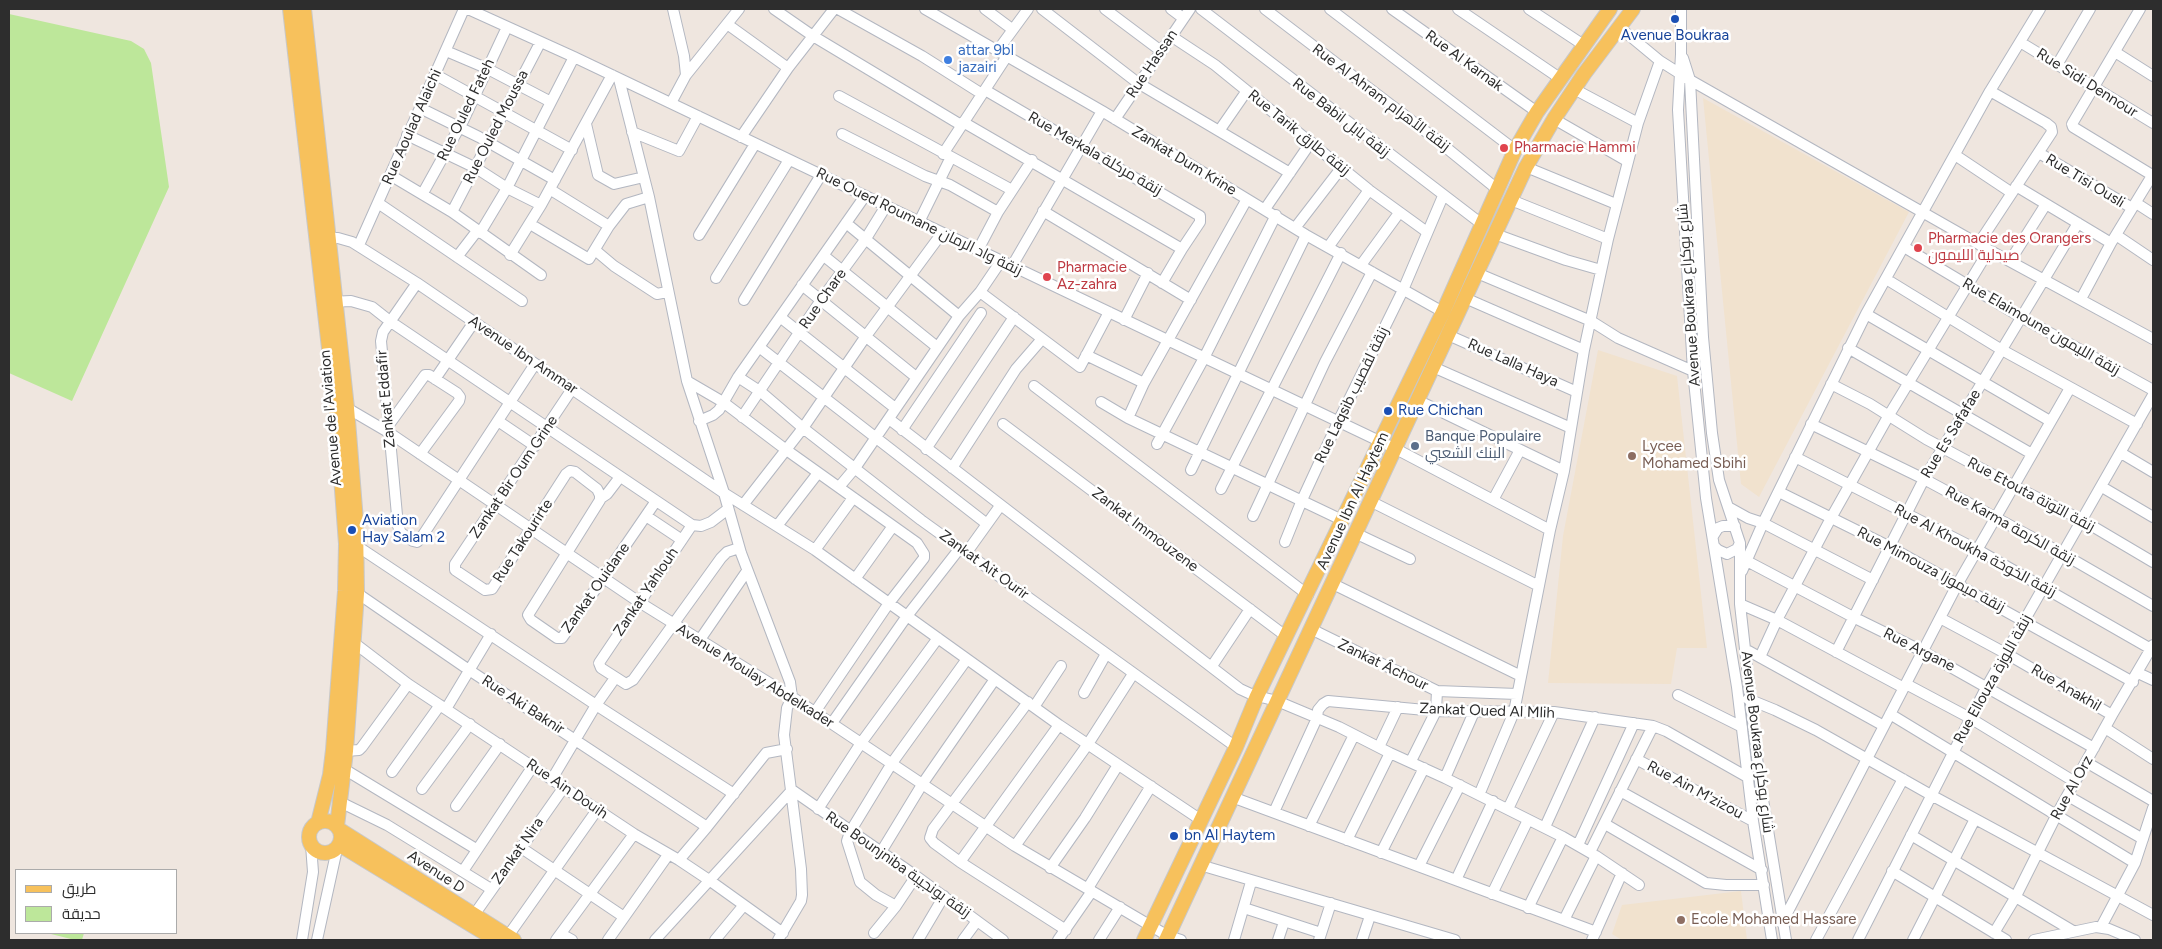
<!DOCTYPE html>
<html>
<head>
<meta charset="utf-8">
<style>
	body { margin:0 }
	#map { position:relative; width:2162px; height:949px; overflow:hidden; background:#efe6df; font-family:Figtree,Cairo,sans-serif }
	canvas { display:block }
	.frame { position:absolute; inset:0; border:10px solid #2d2d2d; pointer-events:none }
	.legend { position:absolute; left:15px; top:869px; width:162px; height:65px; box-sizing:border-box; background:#fff; border:1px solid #ababab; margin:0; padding:6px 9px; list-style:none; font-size:15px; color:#2d2d2d }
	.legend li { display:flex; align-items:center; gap:10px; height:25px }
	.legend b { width:25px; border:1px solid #ababab }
</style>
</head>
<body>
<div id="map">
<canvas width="2162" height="949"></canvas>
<div class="frame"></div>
<ul class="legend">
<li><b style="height:6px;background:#f7c15c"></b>طريق</li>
<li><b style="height:14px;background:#bde79a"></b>حديقة</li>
</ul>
</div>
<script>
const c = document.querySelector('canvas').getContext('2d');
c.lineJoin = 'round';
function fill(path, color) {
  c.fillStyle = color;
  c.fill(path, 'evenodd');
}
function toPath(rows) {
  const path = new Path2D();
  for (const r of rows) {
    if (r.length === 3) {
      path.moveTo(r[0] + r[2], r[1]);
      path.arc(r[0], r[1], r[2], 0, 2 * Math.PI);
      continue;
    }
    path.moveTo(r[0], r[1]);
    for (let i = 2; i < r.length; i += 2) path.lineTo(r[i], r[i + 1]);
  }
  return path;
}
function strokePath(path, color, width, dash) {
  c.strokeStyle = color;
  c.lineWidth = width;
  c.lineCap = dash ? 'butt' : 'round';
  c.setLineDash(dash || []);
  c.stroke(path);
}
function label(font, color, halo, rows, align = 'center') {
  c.font = font + ' Figtree,Cairo,sans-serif';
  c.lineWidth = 5;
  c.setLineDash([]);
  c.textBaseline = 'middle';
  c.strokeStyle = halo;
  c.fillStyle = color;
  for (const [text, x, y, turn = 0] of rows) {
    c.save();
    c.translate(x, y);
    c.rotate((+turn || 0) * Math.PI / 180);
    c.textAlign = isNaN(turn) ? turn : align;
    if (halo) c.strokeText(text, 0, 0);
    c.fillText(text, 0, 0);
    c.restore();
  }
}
const education = toPath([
	[1703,98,1909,212,1759,497,1741,484],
	[1598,350,1677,376,1707,648,1677,648,1671,684,1548,683,1563,536],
	[1741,891,1747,940,1622,940,1612,934,1622,905]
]);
const green = toPath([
	[9,14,131,41,144,49,151,63,169,187,72,401,9,373],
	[47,933,84,933,82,940,75,940]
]);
const minor = toPath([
	[468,9,574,57,1396,449,1550,530],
	[774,9,813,36,961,125],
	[838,9,922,56,982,94],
	[925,9,1102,111,1306,235,1443,312],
	[985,9,1012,29],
	[1042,9,1138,83,1290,173],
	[1105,9,1161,51],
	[1171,9,1183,18],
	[1201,9,1483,225],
	[1265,9,1433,137,1497,189],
	[1330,9,1515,150],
	[1392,9,1537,112],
	[1458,9,1561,79],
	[1529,9,1585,46],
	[1681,9,1681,54,1678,110,1693,371,1706,498,1737,687,1753,821,1772,940],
	[2140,9,2072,124,2073,127,2152,175],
	[727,24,788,68],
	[1619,27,1660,61,1690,80,1989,250,2153,339],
	[1171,36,1215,65,1369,190,1427,232],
	[2020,42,2153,123],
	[998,50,1028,9],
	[446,51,486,68,551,102],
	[2115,52,2153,76],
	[1683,58,1690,80,1703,337,1712,433,1719,480,1740,543,1740,604,1759,775,1786,940],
	[2057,65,2090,9],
	[436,75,572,150],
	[686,75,739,9],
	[619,79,649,197,687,381,724,493,741,553,790,682,792,697,787,708,784,735,801,869,802,895,801,901,778,940],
	[1574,89,1638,123],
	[985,90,1200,216,1200,222,1182,249,1162,283],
	[839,96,1012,190],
	[671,103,686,75,684,56,673,9],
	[420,108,479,137,555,180],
	[1115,119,1190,9],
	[1554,119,1627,161],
	[963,122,1182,249],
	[586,124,598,175,614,184,644,177],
	[1219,131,1246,92],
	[632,132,679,151,698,116],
	[842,134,925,176,950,185,998,212],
	[407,135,476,168,507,188,541,205,612,75],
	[741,137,788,68,834,9],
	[2039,153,2132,208],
	[943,154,1007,56],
	[1955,155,2012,193],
	[1526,167,1616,204],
	[390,175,452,212,541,275],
	[2016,186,2111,243],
	[551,190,609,226],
	[423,193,464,119,507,27],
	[1511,200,1608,239],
	[378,203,522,301],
	[2136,203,2153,214],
	[1265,209,1311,142],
	[1043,211,1191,300],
	[452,212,540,43],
	[919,222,951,157],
	[846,223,959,316],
	[530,224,589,259,609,226,626,204,649,197],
	[1295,228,1342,167],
	[480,233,507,188,574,57],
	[1495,234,1566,260,1601,270],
	[699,235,755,144],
	[2116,235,2153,260],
	[324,238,338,238,352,242,417,283,724,493,815,550,1059,725,1201,820],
	[1979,243,2052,132,2051,127,2046,123,1990,91],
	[359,245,464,9],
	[1329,246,1369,190],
	[1904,247,2021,317,2153,390],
	[595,250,614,266,657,294,667,292],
	[978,250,998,212,1032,160],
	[510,255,541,205],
	[824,256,937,347],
	[457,257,477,231],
	[2010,261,2046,204],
	[1361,265,1399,213],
	[1012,266,1102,111],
	[1477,273,1591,321,1618,338,1693,371],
	[716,278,789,160],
	[1886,279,2002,350,2137,424],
	[417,283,383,332,381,341,398,526,401,533,413,541,417,542,421,538,535,364],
	[802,285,916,377],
	[980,292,1080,367,1109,312],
	[1465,298,1584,350],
	[2081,299,2111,243,2153,174],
	[744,300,821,175],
	[330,302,351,301,372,307,391,322,692,525,701,526,711,522,728,509],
	[1866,314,2050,421],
	[780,317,895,408],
	[1124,320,1148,273],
	[1448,335,1577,392],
	[759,347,987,524],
	[1848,348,2032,454],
	[1086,355,1144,383],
	[1433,367,1571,428],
	[738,377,761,392,803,428,921,520,1236,747],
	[435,379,474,322],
	[687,381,723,402,785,449,917,543,924,554,924,558,889,603,815,712],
	[1831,384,1870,404,1926,439,2014,486,2082,520,2153,562],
	[1034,386,1308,595],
	[572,389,455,564,455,570,485,590,492,589,566,474,570,471,575,472,597,489,600,495,600,500,528,615,531,620,557,638,562,638,656,501],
	[1417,400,1564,471],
	[1101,402,1128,418,1342,520],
	[347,408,388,432,639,602,792,697,1015,846,1168,936,1181,940],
	[742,417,821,300,865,240,886,206],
	[1128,418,1144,383,1247,199],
	[889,419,1240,689,1253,695,1277,701,1339,727,1390,753,1445,778,1563,837,1596,856,1639,885],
	[498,421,535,446],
	[699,421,713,415,719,410,738,377,865,196],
	[1003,424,1287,637],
	[1811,424,1924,479,2063,554,2153,606],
	[388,426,425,375,429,375,457,393,460,397,459,401,420,454],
	[902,430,981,313],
	[1157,444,1204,358,1276,215],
	[926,449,1014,317],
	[2121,453,2153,472],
	[1795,457,1978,550,2151,649],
	[952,468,1016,369,1042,339],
	[1191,470,1306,235],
	[839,487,855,468,959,316,980,292,1001,261],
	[2102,487,2153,517],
	[1221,489,1341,253],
	[1779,492,1890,547,2133,682],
	[601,498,607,494,620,477],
	[1493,500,1520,450],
	[1370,501,1539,586],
	[743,505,803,428,866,336,942,233],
	[1730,508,1748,518,1763,523,1873,580],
	[646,516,682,540],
	[1253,516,1325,362,1372,272],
	[692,525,599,663,601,668,626,684,633,680,721,558,727,552,739,548],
	[777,526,818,473],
	[1355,533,1410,559],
	[1713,536,1718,528,1723,526,1735,526],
	[1285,542,1302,500,1338,422,1403,290,1443,196],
	[357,546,596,705,734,794],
	[1715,547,1718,550,1727,554,1737,549,1740,543],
	[815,550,853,498],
	[967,552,1000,506],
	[1743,559,1853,617,1922,651,2094,748],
	[1742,571,1763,523,1866,314,1990,91,2040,9],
	[855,579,893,526],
	[1331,583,1521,676],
	[357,593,469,670,707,827,766,753,787,749],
	[1740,604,1777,620,1904,688],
	[1940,618,2007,654,2112,715],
	[1311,629,1437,691,1517,694],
	[699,641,747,571],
	[353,642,408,684,634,834,679,860,709,880,783,933],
	[1745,649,1884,726],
	[1836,652,1924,479,2078,223],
	[1760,657,1777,620,1831,518,1889,415,1989,250],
	[1212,666,1250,609],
	[2138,673,2153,680],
	[1906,684,1970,718,2075,782],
	[1084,693,1106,654],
	[1678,695,1742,727],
	[1748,699,1775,710,1816,730,1931,795,2153,915],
	[1028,702,933,829,930,838,934,843,960,862,1066,930],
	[1034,707,1061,666],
	[446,709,491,634],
	[1890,714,2135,863],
	[832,723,907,616,960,548],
	[2105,728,2153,759],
	[1379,747,1398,707],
	[346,751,359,750,362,747,408,684],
	[1636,759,1753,821],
	[1411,761,1436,711,1437,691],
	[2086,762,2153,801],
	[344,769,476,849],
	[392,772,440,705],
	[1445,778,1474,712],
	[552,779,596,705,615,678],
	[422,789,470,724],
	[1620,791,1762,870],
	[1479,795,1514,712,1550,530,1564,471,1584,350,1608,239,1638,123,1660,61],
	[2068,796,2143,839],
	[1232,797,1596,932],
	[340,802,387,825,491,889],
	[456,806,500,744],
	[818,809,861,743,938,638],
	[1508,809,1554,712],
	[1274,812,1317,718,1318,710,1323,704,1328,701,1436,711,1554,712,1653,726,1666,731,1749,778],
	[1605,824,1706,883,1726,885,1764,885],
	[1309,826,1354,735],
	[1545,827,1595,717],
	[1911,835,2073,931],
	[1347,840,1390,753],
	[1578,845,1634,723],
	[1015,846,1088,744,1133,674],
	[520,847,624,917],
	[881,852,923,783,995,679],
	[1590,852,1653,726],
	[1381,853,1424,768],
	[679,860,707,827],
	[960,862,1059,725],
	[1200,865,1455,940],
	[1419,866,1460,785],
	[1050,868,1085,818,1118,765],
	[463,871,533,766],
	[1892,871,2006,940],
	[916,876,896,906,876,895,860,882,847,841,850,832,892,763,967,659],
	[1456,880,1493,801],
	[1088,888,1151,786],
	[1492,894,1528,820],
	[1244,908,1321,933],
	[1528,908,1563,837],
	[474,915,564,787],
	[1564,920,1596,856],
	[1782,923,1957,585,2070,388],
	[2101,927,2135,863,2153,808],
	[874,933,896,906],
	[1994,933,2015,898,2057,814,2112,715,2153,645],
	[561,934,572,940],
	[508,936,597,810],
	[302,940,313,872,311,845],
	[317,940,337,849],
	[556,940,634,834],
	[608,940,668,855],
	[655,940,792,790,916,876,1003,940],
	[715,940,744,905],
	[918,940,944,896],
	[963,940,977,921],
	[1058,940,1092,891],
	[1099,940,1120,907],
	[1234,940,1251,882],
	[1278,940,1284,922],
	[1319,940,1331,903],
	[1362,940,1370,916],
	[1592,940,1622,873],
	[1816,940,1903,779],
	[1858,940,1987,686,2153,395],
	[1913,940,1975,819],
	[2034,940,2096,927,2109,929,2135,940]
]);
const major = toPath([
	[290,9,336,409,346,544,345,591,333,750,330,775,318,823],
	[304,9,347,408,356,521,357,593,346,751,337,826],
	[325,837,16],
	[340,830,514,940],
	[340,845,496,940],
	[1144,940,1236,747,1257,696,1443,312,1515,150,1537,112,1610,9],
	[1166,940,1526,167,1554,119,1584,74,1633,9]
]);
const markers = [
	[1675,19,5,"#1a4fb4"],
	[948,60,5,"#3f7fe0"],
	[1504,148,5,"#e0444e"],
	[1918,248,5,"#e0444e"],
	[1047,277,5,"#e0444e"],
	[1388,411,5,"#1a4fb4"],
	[1415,446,5,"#5c6f8a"],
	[1632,456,5,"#8d6e63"],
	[352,530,5,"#1a4fb4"],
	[1174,836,5,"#1a4fb4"],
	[1681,920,5,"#8d6e63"]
];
const transitNames = [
	["Avenue Boukraa",1675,36,"center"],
	["Rue Chichan",1398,411],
	["Aviation",362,521],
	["Hay Salam 2",362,538],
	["bn Al Haytem",1184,836]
];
const shopNames = [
	["attar 9bl",958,51],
	["jazairi",958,68]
];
const streetNames = [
	["Rue Al Karnak",1464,61,36],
	["Rue Hassan",1152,64,-56],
	["Rue Sidi Dennour",2087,83,32],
	["Rue Al Ahram زنقة الأهرام",1381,98,37],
	["Rue Ouled Fateh",466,110,-64],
	["Rue Babil زنقة بابل",1341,118,38],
	["Rue Aoulad Alaichi",412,127,-66],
	["Rue Ouled Moussa",496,127,-63],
	["Rue Tarik زنقة طارق",1299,133,39],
	["Rue Merkala زنقة مركلة",1095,154,30],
	["Zankat Dum Krine",1184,161,31],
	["Rue Tisi Ousli",2085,181,31],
	["Rue Oued Roumane زنقة واد الرمان",919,222,26],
	["Avenue Boukraa شارع بوكراع",1689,295,-94],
	["Rue Chare",823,299,-55],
	["Rue Elaimoune زنقة الليمون",2041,327,30],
	["Avenue Ibn Ammar",523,355,34],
	["Rue Lalla Haya",1513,363,24],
	["Rue Laqsib زنقة لقصيب",1352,395,-64],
	["Zankat Eddafir",386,399,-95],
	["Avenue de l'Aviation",331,418,-95],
	["Rue Es Safafae",1951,434,-59],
	["Zankat Bir Oum Grine",514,477,-56],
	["Rue Etouta زنقة التوتة",2031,495,28],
	["Avenue Ibn Al Haytem",1353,501,-65],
	["Rue Karma زنقة الكرمة",2010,526,29],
	["Zankat Immouzene",1145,530,37],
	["Rue Takourirte",523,541,-57],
	["Rue Al Khoukha زنقة الخوخة",1975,551,28],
	["Zankat Ait Ourir",984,565,36],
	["Rue Mimouza زنقة ميموزا",1931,570,28],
	["Zankat Ouidane",596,588,-55],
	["Zankat Yahlouh",646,592,-56],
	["Rue Argane",1919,650,27],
	["Zankat Âchour",1383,665,26],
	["Avenue Moulay Abdelkader",755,676,32],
	["Rue Ellouza زنقة اللوزة",1993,679,-61],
	["Rue Anakhil",2066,688,30],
	["Rue Aki Baknir",523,705,33],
	["Zankat Oued Al Mlih",1487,711,2],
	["Avenue Boukraa شارع بوكراع",1757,742,83],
	["Rue Al Orz",2072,788,-61],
	["Rue Ain Douih",567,789,34],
	["Rue Ain M'zizou",1695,790,28],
	["Zankat Nira",518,851,-55],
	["Rue Bounjniba زنقة بونجيبة",898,865,35],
	["Avenue D",436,872,33]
];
const healthNames = [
	["Pharmacie Hammi",1514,148],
	["Pharmacie des Orangers",1928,239],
	["صيدلية الليمون",1928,256],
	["Pharmacie",1057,268],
	["Az-zahra",1057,285]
];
const serviceNames = [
	["Banque Populaire",1425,437],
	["البنك الشعبي",1425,454]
];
const educationNames = [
	["Lycee",1642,447],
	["Mohamed Sbihi",1642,464],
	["Ecole Mohamed Hassare",1691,920]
];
fill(education, '#f1e2ce');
fill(green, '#bde79a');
strokePath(minor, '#b3b7c1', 12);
strokePath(major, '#c8c8c8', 16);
strokePath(minor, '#fff', 10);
strokePath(major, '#f7c15c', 14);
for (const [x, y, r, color] of markers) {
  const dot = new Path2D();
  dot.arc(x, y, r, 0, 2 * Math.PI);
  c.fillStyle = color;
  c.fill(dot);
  strokePath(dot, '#fff', 2);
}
label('15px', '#164399', '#fff', transitNames, 'left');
label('15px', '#366cbe', '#fff', shopNames, 'left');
label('15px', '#2d2d2d', '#fff', streetNames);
label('15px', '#be3a42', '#fff', healthNames, 'left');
label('15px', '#4e5e75', '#fff', serviceNames, 'left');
label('15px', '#785e54', '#fff', educationNames, 'left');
</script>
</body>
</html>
